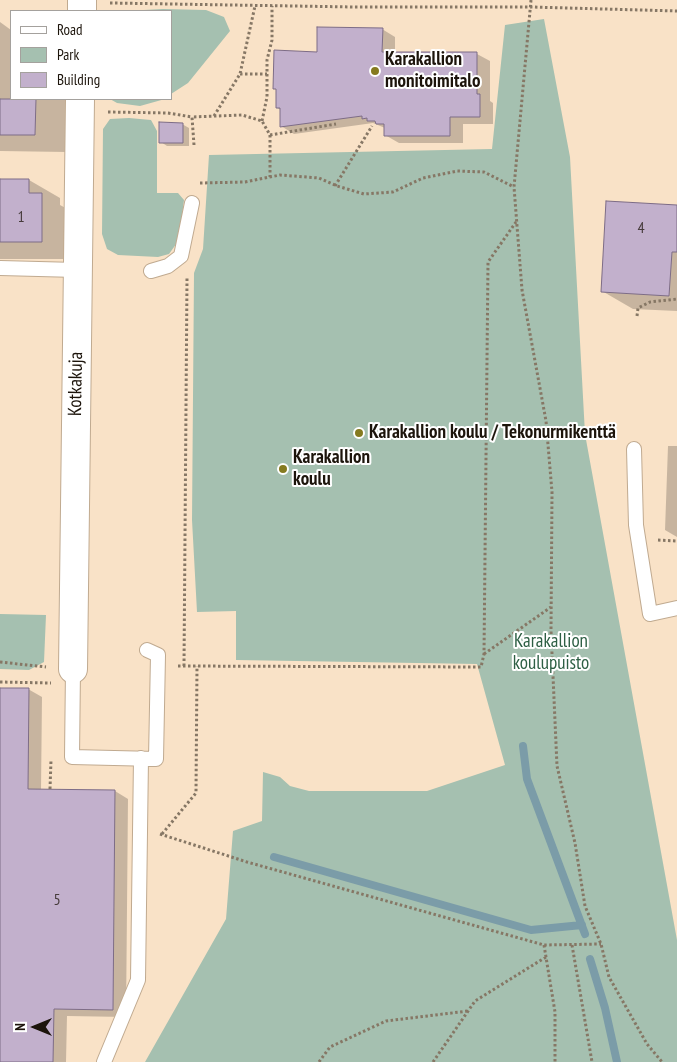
<!DOCTYPE html>
<html>
<head>
<meta charset="utf-8">
<style>
	body { margin:0 }
	#map { position:relative; width:677px; height:1062px; overflow:hidden; background:#f9e2c7; font-family:"PT Sans Narrow",sans-serif }
	canvas { display:block }
	.legend { position:absolute; left:10px; top:10px; width:162px; height:90px; box-sizing:border-box; background:#fff; border:1px solid #a4a19d; margin:0; padding:6px 9px; list-style:none; font-size:15px; color:#1c140b }
	.legend li { display:flex; align-items:center; gap:10px; height:25px }
	.legend b { width:25px; border:1px solid #a4a19d }
	.north { position:absolute; left:10px; top:1002px; width:50px; height:50px; -webkit-text-stroke:4px #fff; paint-order:stroke; rotate:270deg; font-size:14px; font-weight:700; line-height:20px; text-align:center; color:#1c140b }
	.north::after { content:''; display:block; margin:auto; width:18px; height:22px; background:#1c140b; clip-path:polygon(50% 0,100% 100%,50% 72%,0 100%) }
</style>
</head>
<body>
<div id="map">
<canvas width="677" height="1062"></canvas>
<ul class="legend">
<li><b style="height:6px;background:#fff"></b>Road</li>
<li><b style="height:14px;background:#a5c0b0"></b>Park</li>
<li><b style="height:14px;background:#c2b0cc"></b>Building</li>
</ul>
<div class="north">N</div>
</div>
<script>
const c = document.querySelector('canvas').getContext('2d');
c.lineJoin = 'round';
function fill(path, color) {
  c.fillStyle = color;
  c.fill(path, 'evenodd');
}
function toPath(rows) {
  const path = new Path2D();
  for (const r of rows) {
    path.moveTo(r[0], r[1]);
    for (let i = 2; i < r.length; i += 2) path.lineTo(r[i], r[i + 1]);
  }
  return path;
}
function strokePath(path, color, width, dash) {
  c.strokeStyle = color;
  c.lineWidth = width;
  c.lineCap = dash ? 'butt' : 'round';
  c.setLineDash(dash || []);
  c.stroke(path);
}
function label(font, color, halo, rows, align = 'center') {
  c.font = font + ' "PT Sans Narrow",sans-serif';
  c.lineWidth = 4;
  c.setLineDash([]);
  c.textBaseline = 'middle';
  c.strokeStyle = halo;
  c.fillStyle = color;
  for (const [text, x, y, turn = 0] of rows) {
    c.save();
    c.translate(x, y);
    c.rotate((+turn || 0) * Math.PI / 180);
    c.textAlign = isNaN(turn) ? turn : align;
    if (halo) c.strokeText(text, 0, 0);
    c.fillText(text, 0, 0);
    c.restore();
  }
}
const green = toPath([
	[163,9,206,10,224,17,230,31,188,83,171,94,171,11,124,11],
	[544,19,570,157,585,434,677,940,677,1062,145,1062,226,919,233,831,262,821,263,772,280,777,290,786,309,791,427,791,505,765,477,664,236,660,236,611,197,612,192,520,194,273,203,249,209,155,492,149,505,25],
	[110,99,165,99,140,106,117,103],
	[129,118,151,120,157,131,157,193,178,193,184,200,179,240,169,254,158,257,118,255,107,249,102,234,103,129,110,119],
	[0,614,46,615,44,662,29,670,0,669]
]);
const shadow = toPath([
	[0,22,11,30,11,99,67,99,66,152,0,151],
	[382,29,395,37,395,53,477,54,490,61,490,101,493,103,493,124,463,124,463,143,399,143,385,135,385,128,373,123,294,134,281,126,281,110,277,108,277,90,275,88,318,53],
	[182,124,189,128,189,146,167,146,161,142],
	[0,180,29,180,60,198,60,205,73,212,73,259,0,259],
	[677,206,677,311,633,309,602,291],
	[668,446,677,446,677,537,665,530],
	[0,689,28,689,42,697,41,791,115,791,128,799,126,1017,67,1016,66,1062,0,1062]
]);
const stream = toPath([
	[523,746,527,779,585,934],
	[274,857,531,930,582,925],
	[590,959,605,1008,617,1062]
]);
const building = toPath([
	[317,27,383,28,382,52,477,52,477,94,480,94,480,117,450,117,450,136,384,136,384,124,376,124,375,121,367,121,367,118,362,119,362,116,280,127,280,108,276,108,276,89,273,89,274,50,317,52,317,27],
	[0,99,36,99,35,135,0,135,0,99],
	[159,122,183,123,183,143,159,143,159,122],
	[0,179,29,179,29,193,42,193,42,242,0,242,0,179],
	[606,201,677,205,677,252,672,252,669,296,601,292,606,201],
	[0,688,29,688,28,789,115,790,113,1010,54,1009,53,1062,0,1062,0,688]
]);
const path = toPath([
	[531,0,514,187,522,290,546,421,552,492,551,631,557,766,575,843,585,906,601,944,609,977,647,1044,662,1062],
	[110,3,354,7,531,7,677,11],
	[240,74,267,74],
	[108,112,168,113,192,117],
	[214,116,240,74,255,6],
	[262,121,267,97,267,60,272,40,272,6],
	[270,135,336,124],
	[194,145,192,117,242,115,262,121,270,135,270,177],
	[200,183,245,182,280,175,319,178,337,186,364,194,393,192,423,178,457,171,484,172,514,187],
	[335,186,372,126],
	[637,316,638,308,650,302,677,299],
	[658,540,677,541],
	[484,654,551,607],
	[0,662,46,667],
	[178,666,481,667,484,654,488,262,516,222],
	[184,666,187,278],
	[0,682,51,683],
	[50,789,51,760],
	[160,834,247,862,544,945,601,944],
	[162,834,196,793,197,666],
	[544,945,555,1012,555,1062],
	[572,945,592,1062],
	[319,1062,330,1047,386,1021,468,1011],
	[433,1062,475,1001,546,957]
]);
const lane = toPath([
	[0,268,77,270],
	[151,271,168,266,181,256,192,203],
	[634,449,636,525,650,614,677,608],
	[73,669,72,757,156,759,158,655,147,650],
	[104,1062,138,980,141,758]
]);
const street = toPath([
	[82,11,82,0],
	[73,669,80,99]
]);
const markers = [
	[375,71,5,"#857a1f"],
	[359,433,5,"#857a1f"],
	[283,469,5,"#857a1f"]
];
const numberNames = [
	["1",21,217],
	["4",641,228],
	["5",57,900]
];
const poiNames = [
	["Karakallion",385,60],
	["monitoimitalo",385,82],
	["Karakallion koulu / Tekonurmikenttä",369,433],
	["Karakallion",293,458],
	["koulu",293,480]
];
const streetNames = [
	["Kotkakuja",76,384,-89]
];
const parkNames = [
	["Karakallion",551,642],
	["koulupuisto",551,664]
];
fill(green, '#a5c0b0');
fill(shadow, '#0003');
strokePath(stream, '#7b9ca8', 8);
fill(building, '#c2b0cc');
strokePath(building, '#7d6c86', 1);
strokePath(lane, '#c0aa90', 16);
strokePath(street, '#c0aa90', 30);
strokePath(path, '#867765', 3, [2.5, 2.5]);
strokePath(lane, '#fff', 14);
strokePath(street, '#fff', 28);
for (const [x, y, r, color] of markers) {
  const dot = new Path2D();
  dot.arc(x, y, r, 0, 2 * Math.PI);
  c.fillStyle = color;
  c.fill(dot);
  strokePath(dot, '#fff', 2);
}
label('16px', '#463b3b', null, numberNames);
label('bold 19px', '#1c140b', '#fff', poiNames, 'left');
label('19px', '#1c140b', '#fff', streetNames);
label('19px', '#2d5f44', '#fff', parkNames);
</script>
</body>
</html>
